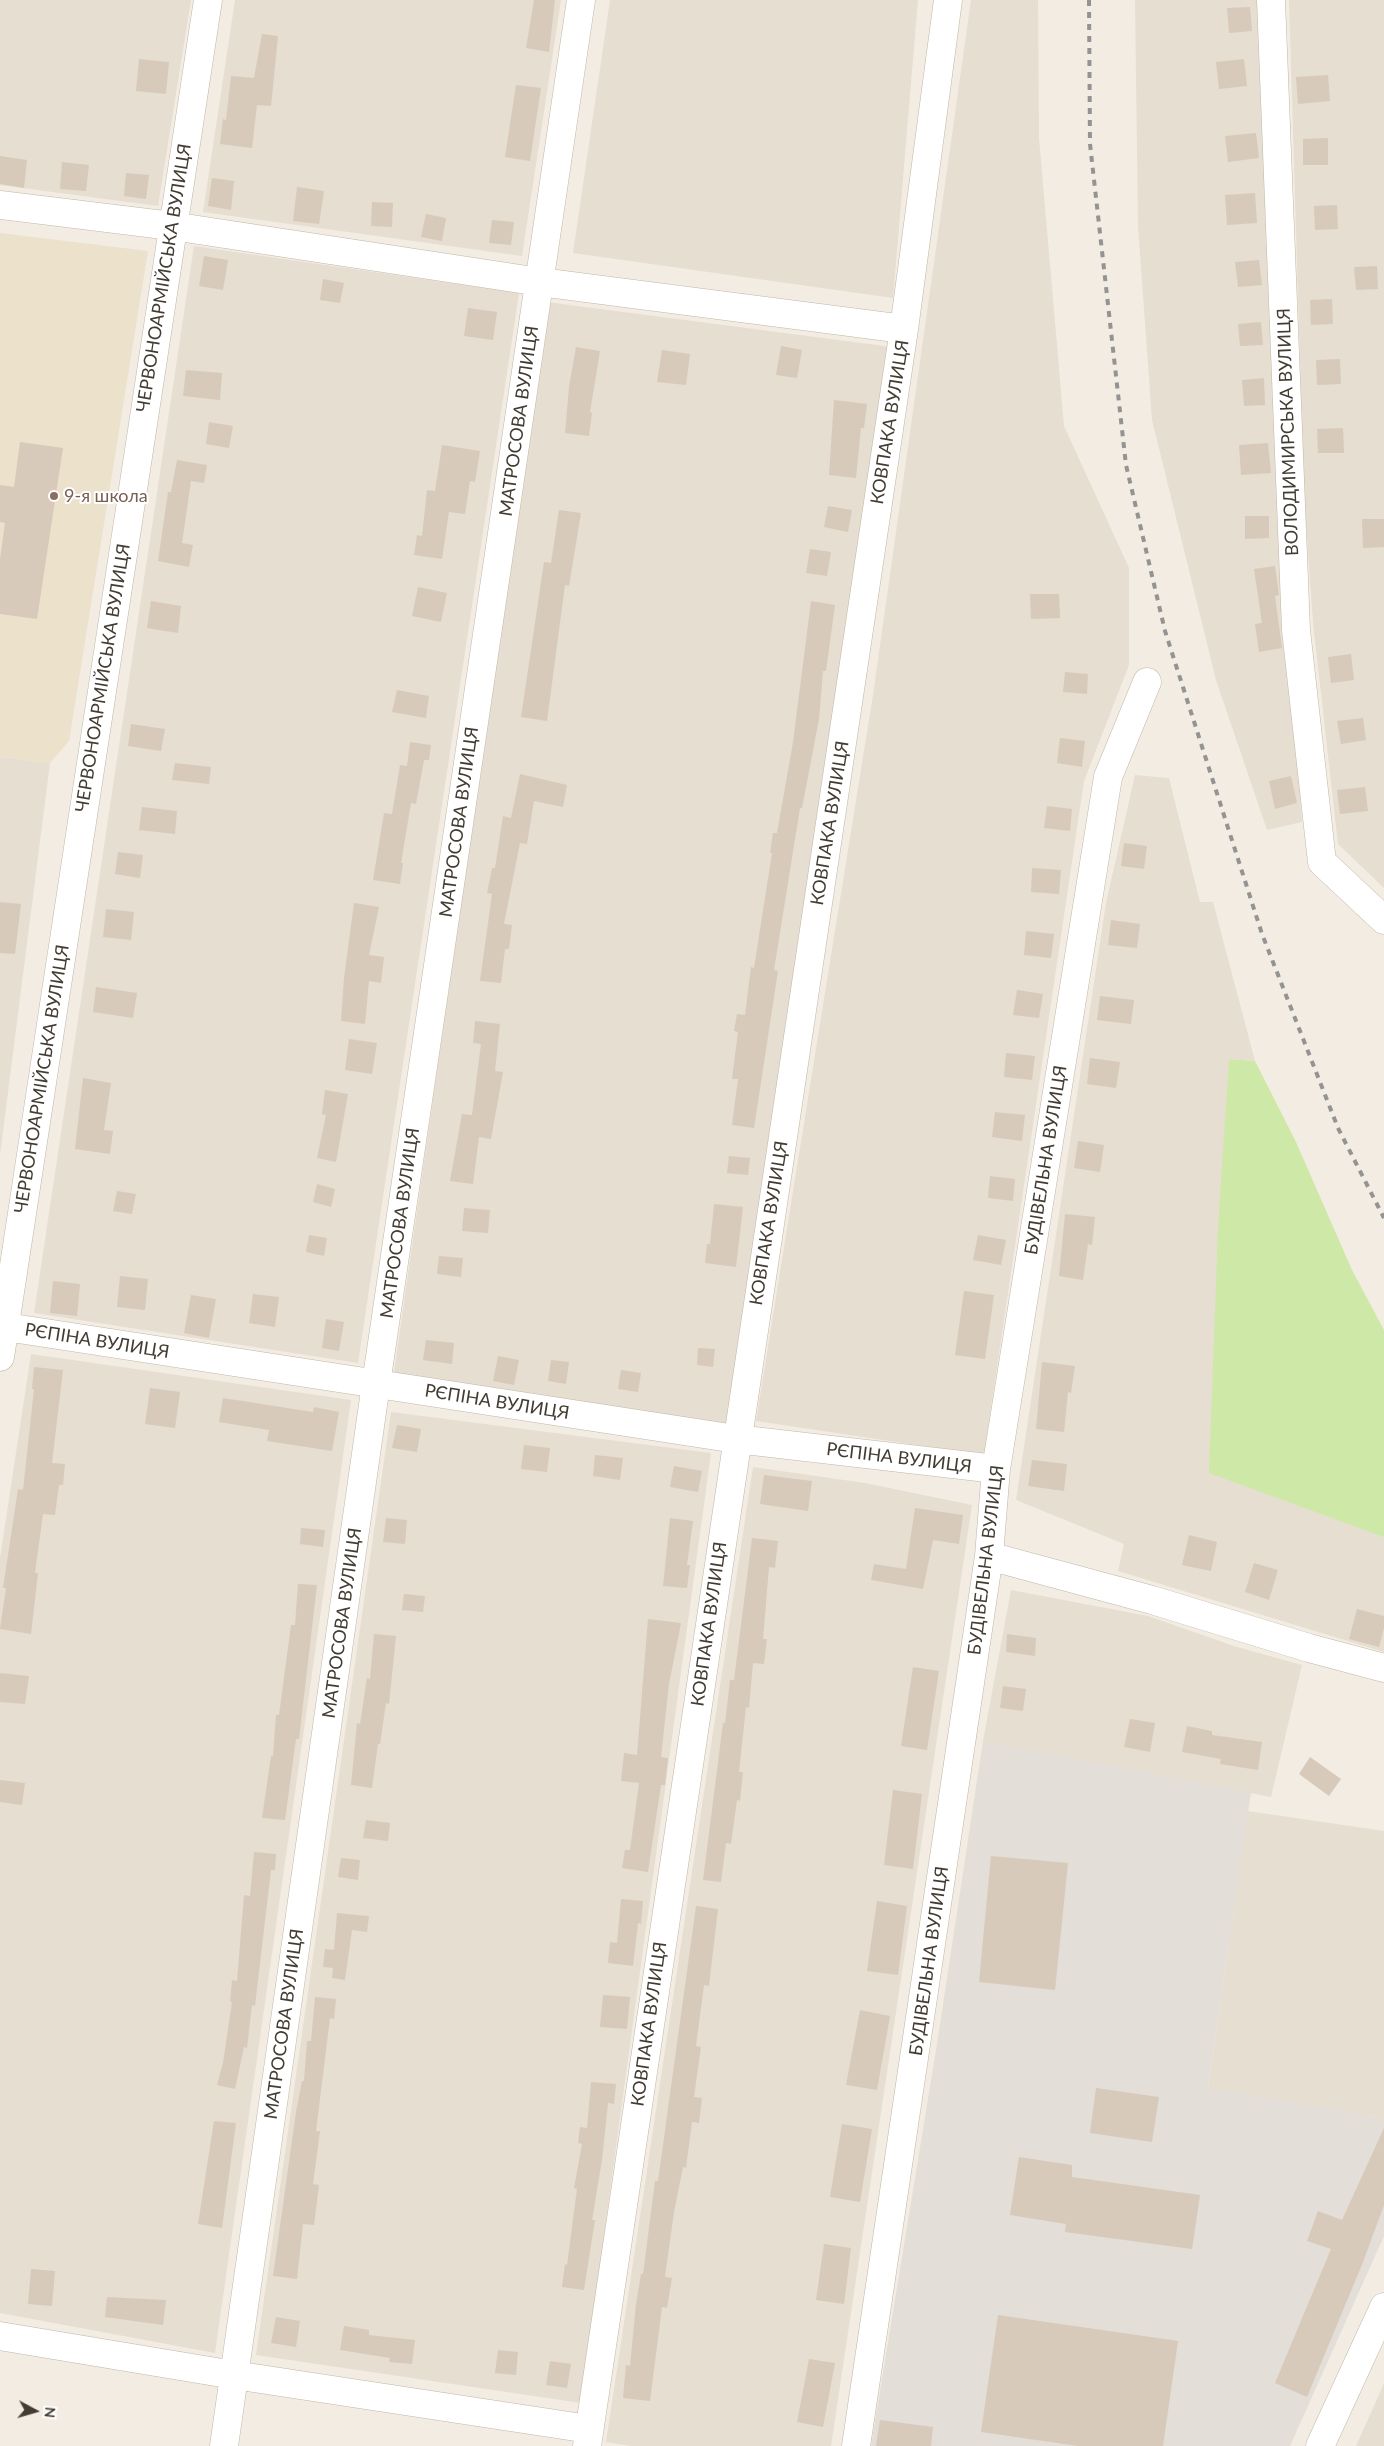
<!DOCTYPE html>
<html>
<head>
<meta charset="utf-8">
<style>
	body { margin:0 }
	#map { position:relative; width:1384px; height:2446px; overflow:hidden; background:#f2ece2; font-family:Lato,sans-serif }
	canvas { display:block }
	.north { position:absolute; left:10px; top:2386px; width:50px; height:50px; -webkit-text-stroke:4px #fff; paint-order:stroke; rotate:96deg; font-size:14px; font-weight:700; line-height:20px; text-align:center; color:#433c32 }
	.north::after { content:''; display:block; margin:auto; width:18px; height:22px; background:#433c32; clip-path:polygon(50% 0,100% 100%,50% 72%,0 100%) }
</style>
</head>
<body>
<div id="map">
<canvas width="1384" height="2446"></canvas>
<div class="north">N</div>
</div>
<script>
const c = document.querySelector('canvas').getContext('2d');
c.lineJoin = 'round';
function fill(path, color) {
  c.fillStyle = color;
  c.fill(path, 'evenodd');
}
function toPath(rows) {
  const path = new Path2D();
  for (const r of rows) {
    path.moveTo(r[0], r[1]);
    for (let i = 2; i < r.length; i += 2) path.lineTo(r[i], r[i + 1]);
  }
  return path;
}
function strokePath(path, color, width, dash) {
  c.strokeStyle = color;
  c.lineWidth = width;
  c.lineCap = dash ? 'butt' : 'round';
  c.setLineDash(dash || []);
  c.stroke(path);
}
function label(font, color, halo, rows, align = 'center') {
  c.font = font + ' Lato,sans-serif';
  c.lineWidth = 4;
  c.setLineDash([]);
  c.textBaseline = 'middle';
  c.strokeStyle = halo;
  c.fillStyle = color;
  for (const [text, x, y, turn = 0] of rows) {
    c.save();
    c.translate(x, y);
    c.rotate((+turn || 0) * Math.PI / 180);
    c.textAlign = isNaN(turn) ? turn : align;
    if (halo) c.strokeText(text, 0, 0);
    c.fillText(text, 0, 0);
    c.restore();
  }
}
const residential = toPath([
	[0,0,191,0,158,206,0,185],
	[235,0,561,0,522,256,203,212],
	[610,0,918,0,893,298,573,253],
	[971,0,1038,0,1039,138,1064,426,1129,568,1129,665,1084,781,984,1455,756,1421,873,695],
	[1135,0,1264,0,1275,352,1278,533,1287,613,1302,822,1267,830,1216,680,1152,420,1138,226],
	[1289,0,1384,0,1384,888,1338,844,1313,623,1304,494],
	[194,246,519,293,358,1363,34,1313],
	[547,302,892,347,726,1423,393,1379],
	[0,757,50,763,0,1155],
	[1135,775,1169,778,1200,902,1213,902,1255,1061,1229,1059,1384,1537,1384,1652,1118,1571,1124,1544,1016,1500,1106,903],
	[31,1354,351,1400,215,2353,0,2313,0,1558],
	[391,1412,711,1453,581,2403,256,2355],
	[753,1467,865,1483,972,1505,831,2446,631,2446,606,2442],
	[1011,1590,1148,1616,1237,1647,1302,1665,1271,1797,983,1741],
	[1248,1811,1384,1831,1384,2121,1373,2116,1208,2089],
	[1384,2383,1384,2446,1356,2446,1374,2406]
]);
const industrial = toPath([
	[983,1741,1251,1792,1208,2088,1373,2116,1384,2121,1384,2236,1290,2446,871,2446,937,2044]
]);
const education = toPath([
	[0,233,148,251,69,741,50,763,0,757]
]);
const green = toPath([
	[1229,1059,1255,1061,1296,1142,1352,1270,1384,1330,1384,1537,1209,1473,1218,1229]
]);
const building = toPath([
	[534,0,555,0,549,52,526,48],
	[1250,7,1252,31,1229,33,1227,8],
	[262,34,278,36,271,106,257,105,252,148,220,144,223,119,226,120,231,76,254,78],
	[139,59,169,62,166,94,136,91],
	[1244,59,1247,86,1219,89,1216,62],
	[1328,75,1330,101,1298,104,1296,77],
	[516,85,541,88,530,161,505,157],
	[1256,133,1259,158,1228,162,1225,136],
	[1328,138,1328,165,1303,165,1303,139],
	[0,156,27,160,24,188,0,184],
	[62,162,89,165,86,191,60,189],
	[126,173,149,175,146,199,124,196],
	[212,178,234,181,231,210,208,206],
	[297,187,324,191,319,224,293,221],
	[1255,193,1257,223,1227,225,1225,195],
	[372,202,393,203,392,227,371,226],
	[1337,205,1338,229,1315,230,1314,206],
	[426,214,446,218,442,241,421,237],
	[492,220,514,222,511,245,489,243],
	[204,256,228,260,223,290,199,286],
	[1259,260,1262,285,1238,287,1235,262],
	[1377,266,1378,289,1356,290,1354,267],
	[323,279,344,283,340,303,320,300],
	[1332,299,1333,324,1311,325,1310,300],
	[468,308,497,312,493,340,464,336],
	[1261,322,1263,345,1240,346,1238,324],
	[781,346,802,350,797,378,776,375],
	[576,347,600,351,590,412,592,413,589,436,565,433,569,387],
	[662,350,690,354,686,385,657,382],
	[1340,359,1341,384,1317,385,1316,360],
	[186,370,222,373,220,400,183,396],
	[1264,378,1265,405,1244,406,1242,380],
	[834,400,867,404,864,428,861,428,856,478,829,475],
	[209,422,233,426,229,448,206,444],
	[1343,428,1344,453,1318,453,1317,429],
	[20,442,63,448,37,619,0,614,0,559,5,523,0,522,0,485,14,487],
	[1268,443,1271,473,1241,475,1239,445],
	[442,445,480,451,475,482,470,481,465,514,449,512,442,559,414,555,417,535,422,536,427,490,435,491],
	[177,460,207,465,204,483,191,481,182,543,193,545,189,567,158,561,168,492,171,492],
	[828,506,852,510,848,532,824,527],
	[559,510,581,513,569,586,565,585,547,721,521,717,544,562,551,563],
	[1245,516,1269,516,1269,538,1245,539],
	[1362,519,1384,519,1384,547,1363,548],
	[810,549,831,552,827,576,806,573],
	[1275,566,1279,595,1275,596,1282,648,1259,652,1255,624,1262,623,1254,569],
	[418,587,447,593,441,622,412,616],
	[1030,594,1059,594,1060,618,1031,619],
	[151,601,181,606,178,633,147,628],
	[811,601,835,605,826,671,823,671,819,719,802,808,800,808,774,970,778,971,754,1128,732,1125,738,1079,732,1079,738,1032,734,1031,737,1014,745,1015,751,967,754,968,772,853,770,853,773,833,777,833,793,742],
	[1351,654,1354,680,1331,683,1328,657],
	[1065,672,1088,674,1087,694,1063,692],
	[397,690,429,696,426,718,392,712],
	[1363,718,1366,740,1341,744,1337,721],
	[131,724,165,729,161,751,128,746],
	[1060,738,1085,741,1082,767,1057,763],
	[410,742,431,745,429,760,424,760,416,804,411,803,401,863,403,863,400,884,373,880,384,813,392,814,400,765,407,766],
	[175,763,211,767,209,784,172,780],
	[520,774,567,785,563,807,534,801,527,844,520,843,504,924,512,925,509,949,505,949,501,983,480,981,492,894,487,893,492,868,495,868,503,816,511,818],
	[1291,776,1297,803,1275,809,1269,781],
	[1365,787,1368,811,1340,814,1337,790],
	[1047,806,1072,809,1070,831,1044,828],
	[142,807,177,811,175,834,139,830],
	[1124,843,1147,846,1144,869,1121,866],
	[118,852,143,855,140,878,115,874],
	[1032,868,1061,870,1059,894,1031,892],
	[0,902,21,904,15,954,0,953],
	[354,903,379,907,369,955,384,957,381,983,369,981,365,1024,341,1021,344,978],
	[106,909,134,912,131,940,103,937],
	[1111,920,1140,924,1137,948,1108,945],
	[1026,931,1054,934,1051,958,1024,955],
	[96,987,137,993,133,1018,93,1012],
	[1017,990,1043,994,1039,1018,1013,1015],
	[1100,996,1134,1000,1131,1024,1097,1020],
	[475,1021,500,1024,495,1071,503,1072,491,1139,479,1137,473,1184,450,1181,462,1114,472,1115,481,1044,473,1043],
	[349,1039,377,1043,372,1074,345,1070],
	[1006,1053,1035,1056,1032,1080,1004,1077],
	[1090,1058,1120,1062,1116,1088,1087,1084],
	[83,1078,111,1083,104,1130,113,1131,110,1154,75,1149],
	[325,1090,348,1094,336,1162,317,1158,326,1115,322,1114],
	[995,1112,1025,1115,1022,1141,992,1137],
	[1078,1141,1104,1145,1100,1172,1074,1168],
	[729,1156,750,1158,748,1175,727,1173],
	[990,1176,1015,1179,1013,1201,988,1198],
	[317,1184,335,1189,331,1207,313,1202],
	[117,1191,136,1194,132,1214,113,1211],
	[714,1204,743,1207,736,1267,705,1263,707,1244,710,1244],
	[464,1208,490,1210,488,1233,462,1231],
	[1065,1214,1095,1217,1092,1245,1088,1244,1083,1280,1059,1276],
	[309,1235,327,1238,324,1256,306,1252],
	[978,1235,1006,1240,1001,1265,973,1260],
	[439,1256,463,1258,461,1277,437,1274],
	[120,1276,148,1279,145,1310,117,1307],
	[53,1281,80,1284,77,1316,50,1313],
	[964,1291,994,1295,985,1359,955,1355],
	[253,1294,279,1297,275,1327,249,1323],
	[191,1295,216,1299,209,1338,184,1333],
	[326,1319,344,1322,339,1351,322,1348],
	[426,1340,454,1343,452,1364,423,1360],
	[698,1348,715,1349,713,1367,697,1365],
	[498,1356,519,1360,514,1385,493,1381],
	[551,1360,569,1362,566,1384,548,1381],
	[1042,1362,1075,1366,1071,1393,1068,1392,1064,1432,1036,1429],
	[34,1367,63,1370,52,1463,65,1464,63,1485,59,1485,55,1515,43,1514,35,1573,38,1573,31,1634,0,1629,6,1588,3,1588,18,1489,23,1490,34,1389,32,1389],
	[621,1370,641,1373,638,1392,618,1389],
	[150,1388,180,1392,175,1428,145,1424],
	[223,1398,313,1412,314,1407,339,1412,332,1451,267,1441,269,1430,219,1422],
	[397,1425,421,1429,417,1452,392,1448],
	[524,1445,550,1448,547,1472,521,1469],
	[595,1455,623,1458,620,1480,593,1476],
	[1032,1460,1067,1464,1064,1491,1028,1486],
	[674,1466,702,1471,698,1492,670,1487],
	[764,1475,812,1481,808,1511,760,1504],
	[915,1508,963,1515,959,1544,933,1540,923,1589,871,1580,874,1564,906,1569],
	[386,1518,407,1520,405,1544,383,1542],
	[670,1518,693,1521,687,1565,690,1565,687,1588,663,1586],
	[301,1528,325,1530,323,1547,300,1544],
	[1189,1535,1217,1542,1211,1571,1182,1565],
	[752,1538,778,1541,775,1568,769,1567,763,1639,767,1639,764,1664,753,1663,749,1708,746,1707,739,1772,743,1772,740,1801,737,1800,731,1844,726,1843,721,1882,703,1880,723,1723,725,1723,730,1680,734,1680],
	[1254,1563,1278,1570,1269,1600,1245,1592],
	[298,1584,317,1585,299,1739,296,1739,285,1820,262,1818,271,1756,273,1756,276,1715,279,1715,291,1625,295,1625],
	[404,1594,425,1596,423,1612,402,1610],
	[1357,1609,1384,1616,1384,1628,1379,1647,1349,1639],
	[648,1619,681,1623,669,1684,661,1757,668,1758,665,1785,661,1785,648,1872,622,1868,625,1850,630,1850,639,1783,621,1781,624,1753,637,1755],
	[374,1634,396,1636,389,1704,386,1703,380,1744,378,1744,372,1788,351,1785,357,1723,360,1724,367,1678,370,1679],
	[1007,1634,1036,1638,1035,1656,1006,1652],
	[913,1667,939,1671,927,1750,901,1746],
	[0,1673,29,1676,25,1704,0,1702],
	[1003,1686,1026,1689,1023,1711,1000,1708],
	[1130,1719,1155,1723,1150,1752,1124,1747],
	[1187,1726,1212,1731,1212,1735,1262,1742,1258,1770,1220,1764,1221,1759,1182,1752],
	[1310,1757,1341,1779,1329,1796,1299,1774],
	[0,1780,25,1783,22,1805,0,1802],
	[893,1790,922,1794,913,1869,884,1865],
	[366,1820,390,1823,388,1841,363,1838],
	[254,1852,276,1854,275,1870,271,1870,255,2006,252,2005,247,2048,244,2047,235,2089,217,2085,223,2063,232,2002,230,2002,232,1980,237,1981,244,1895,250,1896],
	[991,1856,1068,1863,1055,1990,979,1982],
	[341,1858,360,1860,358,1880,338,1877],
	[621,1899,643,1901,641,1924,638,1923,633,1966,608,1963,610,1942,617,1943],
	[877,1901,907,1906,898,1975,867,1971],
	[696,1906,718,1909,709,1986,704,1985,696,2046,701,2047,694,2097,702,2098,699,2123,692,2122,686,2168,683,2167,674,2212,665,2277,672,2278,667,2308,662,2307,650,2401,623,2398,626,2365,630,2366,636,2304,641,2274,643,2274,655,2181,658,2181],
	[337,1913,369,1916,367,1932,352,1930,345,1980,332,1978,333,1968,323,1967,325,1949,334,1950],
	[603,1995,630,1997,627,2029,600,2027],
	[315,1997,336,1999,334,2019,330,2018,316,2131,320,2131,313,2184,319,2185,314,2225,303,2224,297,2279,273,2276,296,2112,302,2081,304,2081,307,2041,311,2041],
	[860,2010,890,2016,877,2090,846,2085],
	[591,2082,616,2084,614,2104,608,2103,602,2160,592,2220,595,2220,592,2239,584,2290,562,2287,565,2264,567,2265,577,2189,574,2188,582,2144,578,2143,580,2127,587,2128],
	[1096,2088,1159,2097,1152,2142,1090,2133],
	[214,2121,236,2123,222,2228,198,2224],
	[842,2124,872,2129,860,2202,830,2197],
	[1384,2128,1384,2205,1363,2262,1307,2397,1275,2383,1331,2249,1307,2241,1318,2211,1342,2220],
	[1019,2157,1072,2165,1072,2177,1200,2195,1192,2249,1065,2232,1066,2224,1010,2215],
	[824,2244,851,2248,844,2304,816,2300],
	[31,2269,55,2271,52,2306,28,2304],
	[107,2297,166,2300,163,2325,105,2317],
	[998,2315,1178,2341,1163,2446,1078,2446,981,2432],
	[276,2317,300,2321,296,2347,271,2343],
	[344,2326,369,2330,369,2335,415,2340,412,2364,389,2362,390,2358,340,2350],
	[498,2350,518,2352,516,2375,495,2373],
	[809,2359,835,2363,823,2427,797,2422],
	[550,2361,571,2364,567,2388,546,2385],
	[880,2420,933,2427,931,2446,876,2446]
]);
const minor = toPath([
	[1271,0,1296,630,1322,862,1384,920],
	[0,205,172,226,540,282,904,329],
	[0,1326,736,1439,996,1469],
	[0,1357,208,0],
	[989,1556,1152,1600,1309,1648,1384,1668],
	[0,2336,234,2375,589,2429],
	[224,2446,376,1384,581,0],
	[587,2446,904,329,948,0],
	[856,2446,989,1556,996,1469,1108,777,1147,682],
	[1320,2446,1384,2307]
]);
const rail = toPath([
	[1089,0,1090,144,1126,465,1165,631,1262,934,1338,1128,1384,1218]
]);
const markers = [
	[54,496,5,"#8d6e63"]
];
const streetNames = [
	["ЧЕРВОНОАРМІЙСЬКА ВУЛИЦЯ",164,278,-81],
	["МАТРОСОВА ВУЛИЦЯ",519,421,-82],
	["КОВПАКА ВУЛИЦЯ",890,422,-81],
	["ВОЛОДИМИРСЬКА ВУЛИЦЯ",1288,432,-92],
	["ЧЕРВОНОАРМІЙСЬКА ВУЛИЦЯ",103,678,-81],
	["МАТРОСОВА ВУЛИЦЯ",459,822,-82],
	["КОВПАКА ВУЛИЦЯ",830,823,-81],
	["ЧЕРВОНОАРМІЙСЬКА ВУЛИЦЯ",42,1079,-81],
	["БУДІВЕЛЬНА ВУЛИЦЯ",1046,1160,-81],
	["МАТРОСОВА ВУЛИЦЯ",400,1223,-82],
	["КОВПАКА ВУЛИЦЯ",769,1223,-81],
	["РЄПІНА ВУЛИЦЯ",97,1341,9],
	["РЄПІНА ВУЛИЦЯ",497,1402,9],
	["РЄПІНА ВУЛИЦЯ",899,1458,7],
	["БУДІВЕЛЬНА ВУЛИЦЯ",986,1560,-83],
	["МАТРОСОВА ВУЛИЦЯ",342,1623,-82],
	["КОВПАКА ВУЛИЦЯ",709,1624,-82],
	["БУДІВЕЛЬНА ВУЛИЦЯ",929,1961,-82],
	["МАТРОСОВА ВУЛИЦЯ",284,2024,-82],
	["КОВПАКА ВУЛИЦЯ",649,2024,-82]
];
const educationNames = [
	["9-я школа",64,496]
];
fill(residential, '#e6ded0');
fill(industrial, '#e3ded7');
fill(education, '#ece1cb');
fill(green, '#cee8a8');
fill(building, '#d7caba');
strokePath(minor, '#c0b7a7', 29);
strokePath(minor, '#fff', 28);
strokePath(rail, '#939393', 4, [6, 6]);
for (const [x, y, r, color] of markers) {
  const dot = new Path2D();
  dot.arc(x, y, r, 0, 2 * Math.PI);
  c.fillStyle = color;
  c.fill(dot);
  strokePath(dot, '#fff', 2);
}
label('18px', '#433c32', '#fff', streetNames);
label('18px', '#785e54', '#fff', educationNames, 'left');
</script>
</body>
</html>
